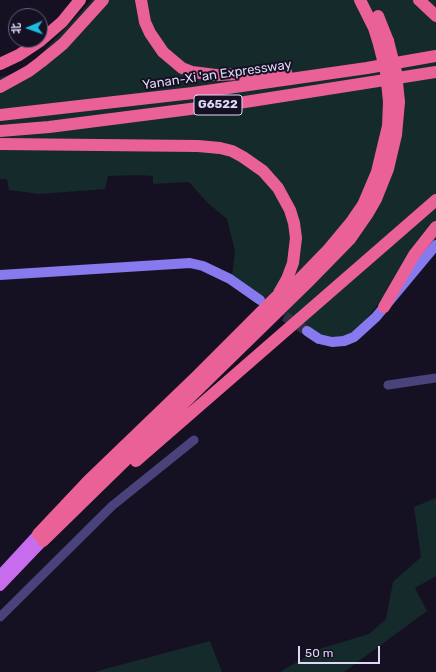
<!DOCTYPE html>
<html>
<head>
<meta charset="utf-8">
<style>
	body { margin:0 }
	#map { position:relative; width:436px; height:672px; overflow:hidden; background:#151122; font-family:Rubik,"Noto Sans SC",sans-serif }
	canvas { display:block }
	.north { position:absolute; left:8px; top:8px; width:40px; height:40px; box-sizing:border-box; background:#151122; border:1px solid #656078; border-radius:50%; rotate:268deg; font-size:11px; font-weight:700; line-height:16px; text-align:center; color:#ded7fa }
	.north::after { content:''; display:block; margin:auto; width:14px; height:18px; background:#1dbcdf; clip-path:polygon(50% 0,100% 100%,50% 72%,0 100%) }
	.scale { position:absolute; left:298px; top:646px; width:82px; height:18px; box-sizing:border-box; border:2px solid #ded7fa; border-top:0; padding-left:5px; font-size:12px; line-height:14px; white-space:nowrap; color:#ded7fa; -webkit-text-stroke:3px #151122; paint-order:stroke }
</style>
</head>
<body>
<div id="map">
<canvas width="436" height="672"></canvas>
<div class="north">北</div>
<div class="scale">50 m</div>
</div>
<script>
const c = document.querySelector('canvas').getContext('2d');
c.lineJoin = 'round';
function fill(path, color) {
  c.fillStyle = color;
  c.fill(path, 'evenodd');
}
function toPath(rows) {
  const path = new Path2D();
  for (const r of rows) {
    path.moveTo(r[0], r[1]);
    for (let i = 2; i < r.length; i += 2) path.lineTo(r[i], r[i + 1]);
  }
  return path;
}
function strokePath(path, color, width, dash) {
  c.strokeStyle = color;
  c.lineWidth = width;
  c.lineCap = dash ? 'butt' : 'round';
  c.setLineDash(dash || []);
  c.stroke(path);
}
function label(font, color, halo, rows, align = 'center') {
  c.font = font + ' Rubik,sans-serif';
  c.lineWidth = 4;
  c.setLineDash([]);
  c.textBaseline = 'middle';
  c.strokeStyle = halo;
  c.fillStyle = color;
  for (const [text, x, y, turn = 0] of rows) {
    c.save();
    c.translate(x, y);
    c.rotate((+turn || 0) * Math.PI / 180);
    c.textAlign = isNaN(turn) ? turn : align;
    if (halo) c.strokeText(text, 0, 0);
    c.fillText(text, 0, 0);
    c.restore();
  }
}
const green = toPath([
	[92,0,436,0,436,240,390,289,353,336,331,340,312,333,231,285,235,251,227,219,208,203,189,182,153,184,153,176,139,175,108,176,105,189,39,194,9,190,7,179,0,179,0,77,15,73,36,59],
	[436,498,436,576,415,588,427,611,344,672,280,672,319,649,369,634,386,619,393,582,421,557,414,507],
	[210,641,222,672,94,672]
]);
const secondaryTunnel = toPath([
	[272,308,307,331]
]);
const street = toPath([
	[388,385,436,378],
	[0,617,112,506,194,440]
]);
const secondary = toPath([
	[0,275,190,263,203,266,230,279,260,300],
	[307,331,319,339,332,342,344,341,354,337,376,317,436,245]
]);
const primary = toPath([
	[0,575,38,534],
	[0,586,43,541]
]);
const highway = toPath([
	[141,0,145,22,150,33,163,52,182,68,192,72,216,75,286,72],
	[360,0,374,28,379,44],
	[419,0,436,16],
	[378,16,388,41],
	[0,64,19,55,40,41,62,22,80,0],
	[0,87,29,71,41,62,63,44,103,0],
	[0,115,193,93,367,68,436,56],
	[0,131,49,127,245,102,436,72],
	[0,144,198,146,220,148,232,151,243,157,263,171,278,188,290,210,294,223,296,238,293,263,287,279,279,293],
	[384,307,414,255,436,227],
	[136,461,436,200],
	[38,534,88,481,197,376,276,297,293,286,327,251,352,221,363,205,377,172,388,126,389,102],
	[43,541,307,283,350,239,368,213,376,199,388,169,396,135,399,102]
]);
const highwayBridge = toPath([
	[388,41,396,72,399,102],
	[379,44,386,72,389,102]
]);
const shields = [
	[218,105,48]
];
const shieldNames = [
	["G6522",218,105]
];
const streetNames = [
	["Yanan-Xi 'an Expressway",217,75,-8]
];
fill(green, '#152a2b');
strokePath(secondaryTunnel, '#332f42', 10, [10, 5]);
strokePath(street, '#49427b', 9);
strokePath(secondary, '#877aee', 10);
strokePath(primary, '#c76cec', 10);
strokePath(highway, '#ea6198', 12);
strokePath(highwayBridge, '#ea6198', 12);
for (const [x, y, w] of shields) {
  const box = new Path2D();
  box.roundRect(x - w / 2, y - 10, w, 20, 3);
  c.fillStyle = '#151122';
  c.fill(box);
  strokePath(box, '#ded7fa', 1);
}
label('bold 12px', '#ded7fa', null, shieldNames);
label('13px', '#ded7fa', '#151122', streetNames);
</script>
</body>
</html>
